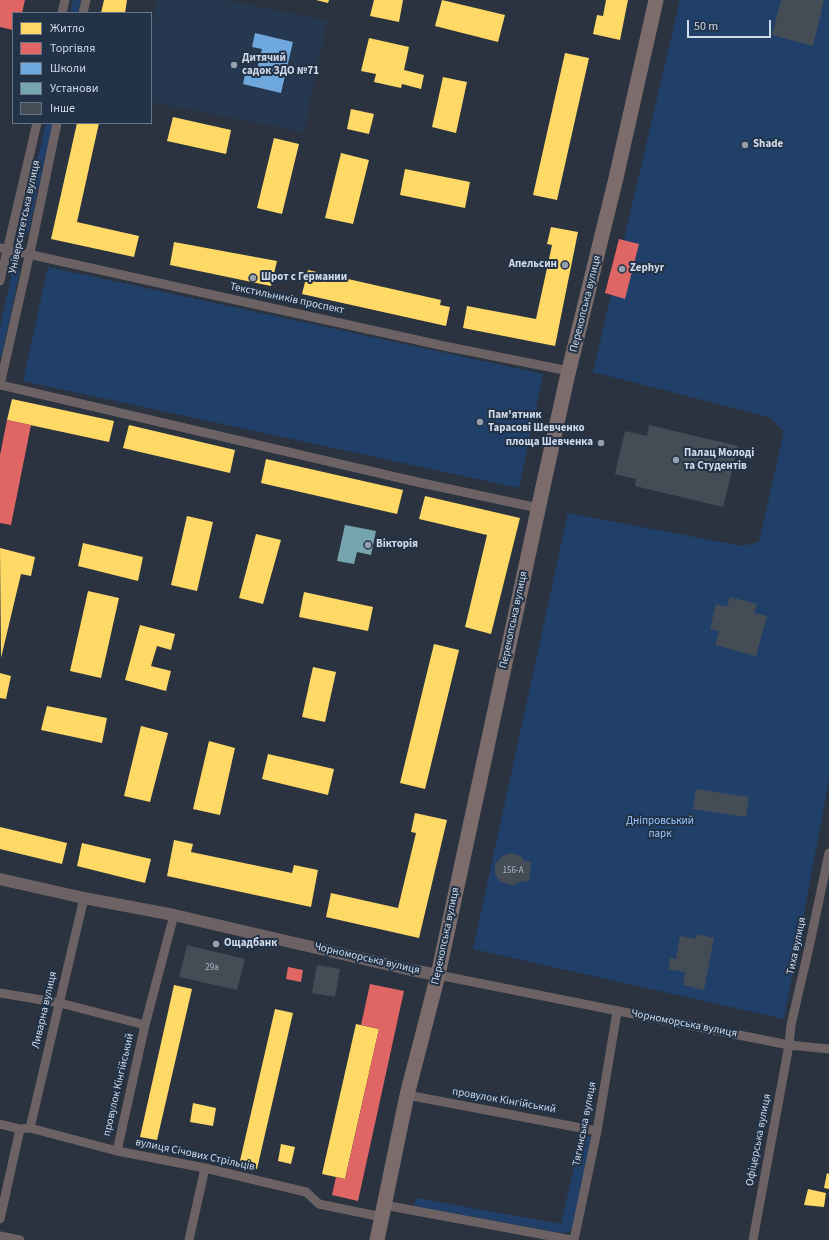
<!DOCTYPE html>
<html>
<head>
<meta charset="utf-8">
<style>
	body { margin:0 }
	#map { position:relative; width:829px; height:1240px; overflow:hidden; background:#2a333f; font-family:"Source Sans 3",sans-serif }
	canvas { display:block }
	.legend { position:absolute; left:12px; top:12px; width:140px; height:112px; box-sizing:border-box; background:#223247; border:1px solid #687587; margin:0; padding:5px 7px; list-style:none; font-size:12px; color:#d0dae8 }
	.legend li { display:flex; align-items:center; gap:8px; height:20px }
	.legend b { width:20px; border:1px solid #687587 }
	.scale { position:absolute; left:687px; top:20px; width:84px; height:18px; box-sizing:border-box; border:2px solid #d0dae8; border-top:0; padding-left:5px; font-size:12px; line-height:14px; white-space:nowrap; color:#d0dae8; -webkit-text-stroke:3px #223247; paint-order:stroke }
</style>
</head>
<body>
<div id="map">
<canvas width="829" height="1240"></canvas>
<ul class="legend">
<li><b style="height:11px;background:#ffd966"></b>Житло</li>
<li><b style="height:11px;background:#e06666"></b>Торгівля</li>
<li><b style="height:11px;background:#6fa8dc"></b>Школи</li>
<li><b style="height:11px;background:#76a5af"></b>Установи</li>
<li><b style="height:11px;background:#444c56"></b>Інше</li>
</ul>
<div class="scale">50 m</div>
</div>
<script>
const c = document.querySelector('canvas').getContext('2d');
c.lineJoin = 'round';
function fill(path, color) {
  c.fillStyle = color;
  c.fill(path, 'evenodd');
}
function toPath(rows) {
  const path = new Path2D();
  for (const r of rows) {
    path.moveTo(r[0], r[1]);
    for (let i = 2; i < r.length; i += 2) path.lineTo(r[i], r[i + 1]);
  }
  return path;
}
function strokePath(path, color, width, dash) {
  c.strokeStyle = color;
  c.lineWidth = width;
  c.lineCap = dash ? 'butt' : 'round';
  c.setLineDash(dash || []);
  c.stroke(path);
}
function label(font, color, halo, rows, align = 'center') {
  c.font = font + ' "Source Sans 3",sans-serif';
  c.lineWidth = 4;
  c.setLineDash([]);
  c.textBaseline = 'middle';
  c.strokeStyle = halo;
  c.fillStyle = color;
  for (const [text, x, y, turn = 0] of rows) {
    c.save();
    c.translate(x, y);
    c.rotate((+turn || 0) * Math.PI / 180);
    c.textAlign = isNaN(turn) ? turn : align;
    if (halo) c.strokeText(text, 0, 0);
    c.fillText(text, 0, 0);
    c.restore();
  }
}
const built = toPath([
	[157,0,224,0,327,20,304,132,151,102,151,28]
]);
const green = toPath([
	[73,0,81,0,78,13,70,13],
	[680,0,829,0,829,780,784,1019,473,949,568,513,742,546,759,542,784,431,769,417,593,372],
	[46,123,53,123,28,233,21,231],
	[48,267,543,374,519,488,23,381],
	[13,268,20,270,2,355,0,355,0,328],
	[581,1137,592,1137,573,1226,569,1232,561,1233,414,1206,416,1198,561,1224]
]);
const homes = toPath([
	[104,0,127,0,125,13,101,13],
	[316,0,329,0,328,3],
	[374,0,403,0,399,22,370,16],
	[442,0,505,15,498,42,435,26],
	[606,0,628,0,620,40,593,34,597,15,603,16],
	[369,38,409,47,404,70,424,75,421,89,402,84,401,88,374,82,376,74,361,71],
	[565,53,589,58,557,200,533,195],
	[443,77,467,82,456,133,432,127],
	[351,109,374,114,369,134,347,129],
	[173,117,231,130,226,154,167,141],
	[77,123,99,123,77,222,139,236,134,257,51,239],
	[274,138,299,144,282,214,257,208],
	[341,153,369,160,353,224,325,218],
	[405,169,470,182,465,208,400,195],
	[551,227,578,232,555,346,463,328,467,306,536,319,552,245,547,244],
	[174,242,277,261,271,286,170,265],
	[308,270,441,300,440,305,450,307,446,326,302,294],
	[12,399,114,421,109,442,7,420],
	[129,425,235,450,230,473,123,448],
	[266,459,403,490,397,514,261,483],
	[425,496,520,518,491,634,465,627,487,535,419,519],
	[187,516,213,522,197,591,171,585],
	[256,534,281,540,263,604,239,598],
	[83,543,143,557,138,581,78,566],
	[0,548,35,557,31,576,21,574,1,658],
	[88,591,119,598,101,678,70,671],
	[304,592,373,607,368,631,299,617],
	[140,625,175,634,171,650,157,646,151,666,171,671,166,691,125,680],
	[434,644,459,650,425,789,400,783],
	[313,667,336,672,325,722,302,717],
	[0,673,11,676,6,699,0,698],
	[47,706,107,718,102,743,41,730],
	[141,726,168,733,150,802,124,796],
	[209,741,235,748,220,815,193,809],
	[268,754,334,769,328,795,262,779],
	[415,813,447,820,419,938,326,917,331,893,398,908,416,833,411,832],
	[0,827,67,843,62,864,0,849],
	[174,840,193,844,191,852,292,873,294,865,318,870,311,907,167,876],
	[82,843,151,859,145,883,77,866],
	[174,985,192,989,157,1140,140,1137],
	[275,1009,293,1013,257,1169,239,1165],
	[356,1024,379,1029,345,1179,322,1174],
	[193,1103,216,1108,213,1126,190,1122],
	[281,1144,295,1147,291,1164,278,1161],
	[827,1173,829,1174,829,1189,824,1188],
	[808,1189,826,1193,824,1207,804,1205]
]);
const shops = toPath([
	[0,0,25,0,22,13,13,13,13,30,0,27],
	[619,239,639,244,625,299,605,293],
	[7,420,31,425,11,525,0,523,0,455],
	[288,967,303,970,301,982,286,979],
	[370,984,404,991,358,1201,332,1195,336,1177,345,1179,379,1029,361,1025]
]);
const schools = toPath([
	[255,33,293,42,281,93,243,84,246,70,256,73,262,49,252,47]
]);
const public = toPath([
	[345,525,376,531,371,555,357,552,354,564,337,561]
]);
const building = toPath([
	[781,0,824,0,813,46,772,35],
	[649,425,738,446,723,507,635,486,636,479,615,474,625,431,647,436],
	[730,597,757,604,754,613,767,616,756,656,715,645,719,631,710,629,716,604,727,607],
	[696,789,749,797,746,817,693,809],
	[511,853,521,856,524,861,531,862,529,882,521,881,515,885,510,885,501,882,497,878,495,873,495,864,502,856],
	[697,934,714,938,704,990,683,985,685,972,668,969,670,958,676,959,680,936,696,939],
	[187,945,245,959,237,990,179,977],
	[317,965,340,969,335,997,312,993]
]);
const minor = toPath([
	[62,13,65,0],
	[83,13,86,0],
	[0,248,444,346,569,371],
	[0,281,37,123],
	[0,385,417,482,538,508],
	[0,385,33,239,57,123],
	[438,975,789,1045,829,1049],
	[0,993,60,1003,145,1025],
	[407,1095,597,1131],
	[0,1124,20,1129,30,1128,117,1151,205,1168,306,1192,319,1204,382,1217],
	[30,1128,84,898],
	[117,1151,145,1025,174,915],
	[384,1205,572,1240],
	[0,1219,20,1129],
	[0,1236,20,1240],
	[189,1240,205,1168],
	[574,1240,597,1131,617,1012],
	[753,1240,789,1045,791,1025,810,943,829,853]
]);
const tertiary = toPath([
	[0,879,84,898,174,915,411,970,438,975]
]);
const primary = toPath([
	[377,1240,407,1095,438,975,544,482,567,378,616,178,656,0]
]);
const markers = [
	[234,65,4,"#96a0ad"],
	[745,145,4,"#96a0ad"],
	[565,265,4,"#96a0ad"],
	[622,269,4,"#96a0ad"],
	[253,278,4,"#96a0ad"],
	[480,422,4,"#96a0ad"],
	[601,443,4,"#96a0ad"],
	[676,460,4,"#96a0ad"],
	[368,545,4,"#96a0ad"],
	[216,944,4,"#96a0ad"]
];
const numberNames = [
	["156-А",513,871],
	["29а",212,968]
];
const poiNames = [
	["Дитячий",242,59],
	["садок ЗДО №71",242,72],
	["Shade",753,145],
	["Апельсин",557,265,"right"],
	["Zephyr",630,269],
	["Шрот с Германии",261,278],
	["Пам'ятник",488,416],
	["Тарасові Шевченко",488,429],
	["площа Шевченка",593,443,"right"],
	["Палац Молоді",684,454],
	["та Студентів",684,467],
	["Вікторія",376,545],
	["Ощадбанк",224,944]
];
const streetNames = [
	["Університетська вулиця",25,217,-78],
	["Текстильників проспект",287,299,12],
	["Перекопська вулиця",586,304,-76],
	["Перекопська вулиця",514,620,-78],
	["Перекопська вулиця",446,936,-78],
	["Тиха вулиця",797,946,-78],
	["Чорноморська вулиця",367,959,13],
	["Ливарна вулиця",45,1010,-77],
	["Чорноморська вулиця",684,1024,11],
	["провулок Кінгійський",119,1085,-77],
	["провулок Кінгійський",504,1101,10],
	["Тягинська вулиця",585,1124,-79],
	["Офіцерська вулиця",759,1140,-79],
	["вулиця Січових Стрільців",195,1155,12]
];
const parkNames = [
	["Дніпровський",660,822],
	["парк",660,835]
];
fill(built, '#263850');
fill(green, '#20406a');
fill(homes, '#ffd966');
fill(shops, '#e06666');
fill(schools, '#6fa8dc');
fill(public, '#76a5af');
fill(building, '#444c56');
strokePath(minor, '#6c6263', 9);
strokePath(tertiary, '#6c6263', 12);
strokePath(primary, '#7c6c6b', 15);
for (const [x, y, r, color] of markers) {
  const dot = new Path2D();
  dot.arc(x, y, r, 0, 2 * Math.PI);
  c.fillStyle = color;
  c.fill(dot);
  strokePath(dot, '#223247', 1.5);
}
label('9px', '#adb6c4', null, numberNames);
label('bold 11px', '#d0dae8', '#223247', poiNames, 'left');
label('11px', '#d0dae8', '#223247', streetNames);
label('11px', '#9cc6fe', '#223247', parkNames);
</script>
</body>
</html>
